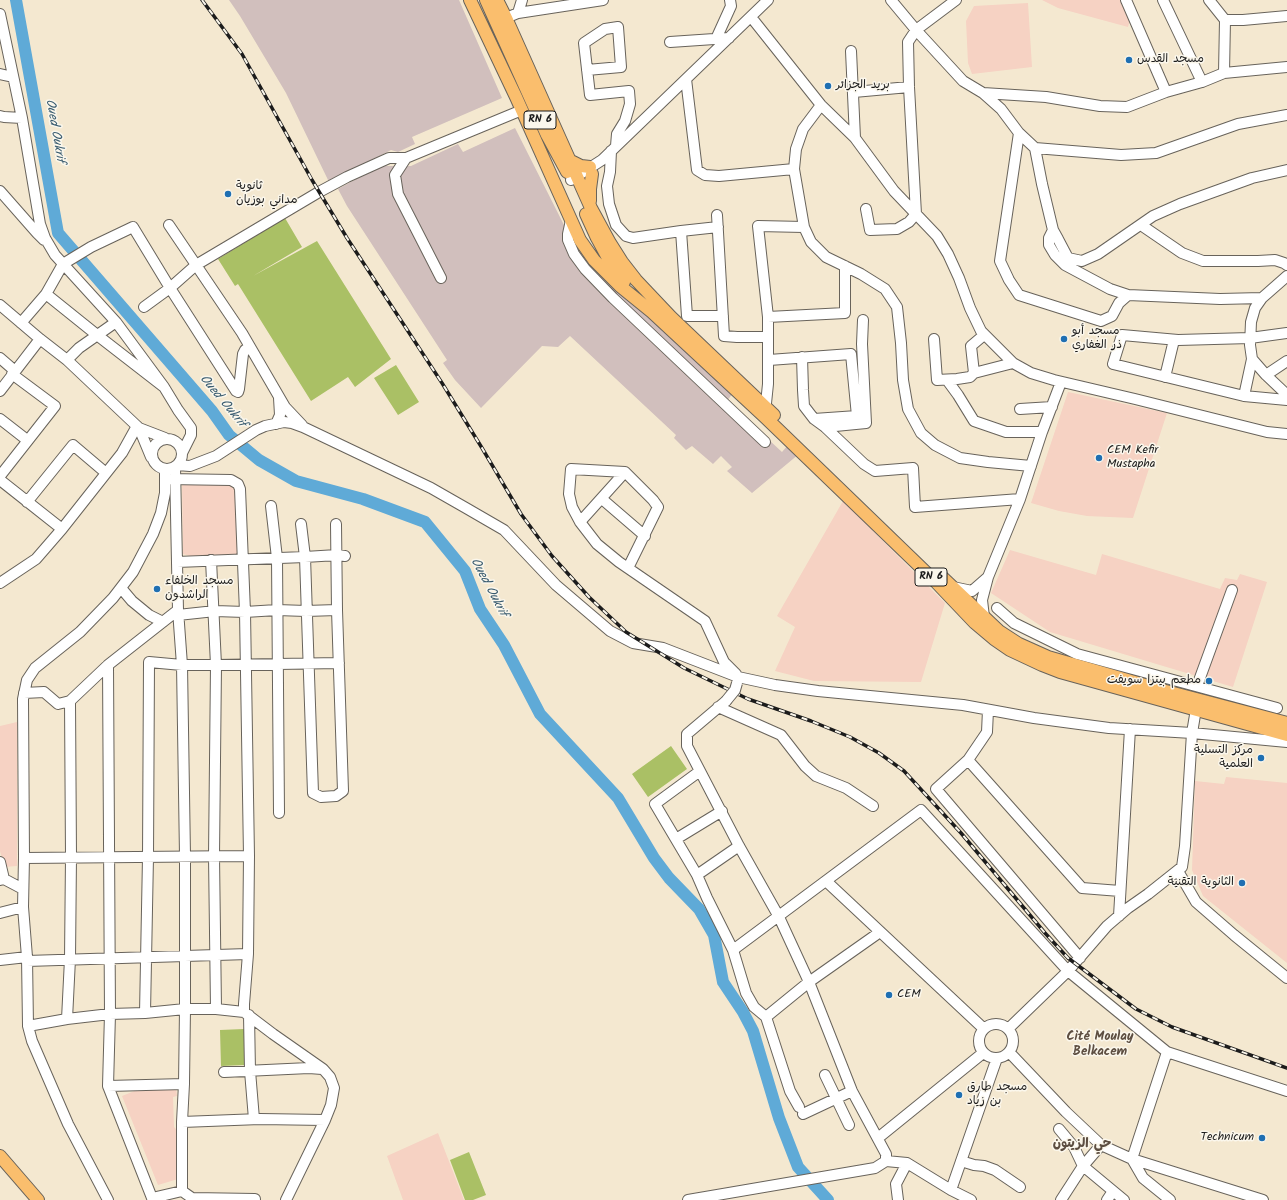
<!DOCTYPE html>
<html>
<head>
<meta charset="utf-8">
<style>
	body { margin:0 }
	canvas { display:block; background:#f4e8d0 }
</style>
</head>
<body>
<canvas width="1287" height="1200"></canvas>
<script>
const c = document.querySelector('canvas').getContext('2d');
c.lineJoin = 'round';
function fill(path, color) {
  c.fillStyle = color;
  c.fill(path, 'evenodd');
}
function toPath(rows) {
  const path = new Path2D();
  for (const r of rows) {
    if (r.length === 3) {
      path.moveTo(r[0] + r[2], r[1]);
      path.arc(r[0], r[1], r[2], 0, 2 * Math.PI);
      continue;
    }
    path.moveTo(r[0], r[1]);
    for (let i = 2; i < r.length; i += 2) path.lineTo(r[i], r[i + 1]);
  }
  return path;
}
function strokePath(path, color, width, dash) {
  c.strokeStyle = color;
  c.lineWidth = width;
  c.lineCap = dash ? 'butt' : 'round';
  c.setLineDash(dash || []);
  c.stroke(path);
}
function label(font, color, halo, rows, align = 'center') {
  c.font = font + ' Kalam,"Playpen Sans Arabic",sans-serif';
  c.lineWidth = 3;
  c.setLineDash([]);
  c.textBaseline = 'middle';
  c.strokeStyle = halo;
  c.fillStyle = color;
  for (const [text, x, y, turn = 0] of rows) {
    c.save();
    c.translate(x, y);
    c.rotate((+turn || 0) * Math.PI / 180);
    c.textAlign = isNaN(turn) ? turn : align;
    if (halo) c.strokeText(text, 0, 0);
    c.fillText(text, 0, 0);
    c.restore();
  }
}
const built = toPath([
	[1042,0,1122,0,1130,20,1128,27,1058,8],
	[1028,3,1032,67,972,74,968,63,966,21,974,6],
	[1068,392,1167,413,1133,518,1087,516,1059,511,1031,503],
	[182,482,238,482,239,555,194,557,183,554],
	[843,501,945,603,921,682,814,681,775,671,795,627,777,616],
	[1010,550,1096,575,1102,554,1220,589,1225,578,1237,580,1240,574,1267,582,1233,687,1050,632,991,593],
	[17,722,17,866,4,867,0,851,0,726],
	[1226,777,1287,783,1287,963,1203,896,1192,870,1195,781,1224,784],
	[142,1088,176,1088,177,1096,173,1097,174,1127,177,1130,178,1179,158,1185,122,1096],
	[438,1133,464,1200,403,1200,387,1156]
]);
const industrial = toPath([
	[229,0,459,0,502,98,412,137,415,144,398,152,391,150,329,182,286,93,240,16],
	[515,128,566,229,733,393,727,401,782,452,788,445,799,454,752,493,727,471,732,467,721,456,713,464,692,446,686,450,674,438,676,435,570,336,558,347,542,346,481,408,455,380,443,363,447,360,347,206,338,189,380,166,411,166,458,144,463,152]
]);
const green = toPath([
	[285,218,302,247,253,276,317,241,391,359,355,387,348,377,311,401,238,284,235,286,218,259],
	[396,365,419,402,398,415,374,378],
	[671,746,687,769,648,797,632,774],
	[244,1029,245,1065,221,1066,220,1030],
	[469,1152,486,1195,473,1200,465,1200,450,1160]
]);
const river = toPath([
	[16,0,58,233,212,411,229,435,259,460,296,481,363,499,425,522,465,571,480,609,504,645,540,714,618,798,654,858,669,878,699,909,714,935,723,982,743,1012,753,1031,779,1118,798,1167,828,1200]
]);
const minor = toPath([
	[891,0,916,30,963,81,983,93,1001,109,1019,133,1000,261,1009,280,1019,295,1101,321,1112,316,1119,303,1128,295],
	[1126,0,1166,92],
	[1163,0,1202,82],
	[1209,0,1225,20,1224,73],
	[518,13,522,0],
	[0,14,22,118,40,224,45,238,55,255,116,322,164,387],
	[751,17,821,105,855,138,894,191,937,236,948,254,959,278,970,308,981,331,1013,363,1031,373,1054,380,1135,399,1267,432,1287,434],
	[506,18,518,13,603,0],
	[1225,20,1243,20,1287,16],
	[716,39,731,6,730,0],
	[670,42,729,38],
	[851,51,855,138],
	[587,70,621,67,618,27,605,29,584,43,590,95,629,91,630,104,625,121,617,134,616,146],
	[0,74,13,77],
	[686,79,697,170,705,175,719,176,794,169],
	[854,92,909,87],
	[983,93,1046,97,1100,106,1127,107,1166,92,1202,82,1224,73,1287,67],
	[821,105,803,129,796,149,794,169,804,227,811,242,826,257,861,274,885,289,897,307,901,343,903,380,908,409,921,433,935,445,960,458,988,462,1031,466],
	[0,116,4,117,22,118],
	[1019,133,1035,148,1042,184,1053,230,1058,239,1068,258,1082,261,1098,254,1153,216,1180,204,1252,178,1287,170],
	[1035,148,1121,155,1156,153,1238,124,1287,115],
	[611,151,610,172,607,186,609,204,616,225,626,236,633,238,681,231,718,227],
	[571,180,602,160,768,0],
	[0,191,37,233,44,240],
	[866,209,870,230,897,229,909,222,916,214,909,87,908,42,916,30,956,0],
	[717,215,724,336,737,337,767,337],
	[571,220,568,234,568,240,574,254,585,269,613,298,765,442],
	[169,225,242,333,285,407,302,425],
	[1141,225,1182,253,1203,261,1258,261,1275,260,1284,263,1287,265],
	[1053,230,1049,238,1049,245,1055,255,1065,265,1110,289,1128,295,1220,299,1262,298],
	[681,231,687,316,723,316],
	[1287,276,1262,298,1255,308,1251,322,1250,345,1252,359,1266,375,1287,395],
	[441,278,398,194,395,175,406,158,522,110],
	[46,294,97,335,164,387,178,410,191,428,191,435,182,453],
	[0,305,40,339,67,360,139,428,165,438],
	[144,307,170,288,196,265,319,192,347,177,389,158,406,158],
	[768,317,845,313,845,266],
	[21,323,46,294,63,264,91,247,133,227,170,288,236,391,238,392,239,389,243,354,245,350,250,347],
	[1287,333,1250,338,1178,340,1122,335,1113,364,1244,396,1287,400],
	[934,339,937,380,957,379,970,377,974,373,971,346,984,335],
	[802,357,803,390,804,406,814,419,825,427,864,464,875,471,913,468,915,507,1020,499],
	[0,358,15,371],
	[67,360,79,348,116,322],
	[769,360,851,354,857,416,814,419],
	[974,373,1013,363],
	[1266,375,1287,361],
	[1165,377,1174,340],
	[947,380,958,395,974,421,1006,432,1042,432],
	[0,391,40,339],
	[1244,396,1252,359],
	[1020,409,1052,407],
	[765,413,768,384,768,317,758,226,804,227],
	[0,419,27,440],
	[276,424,280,415,279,398],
	[825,427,866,423,862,344,863,320],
	[139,428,151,457],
	[167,454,15],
	[177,465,190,466,216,456,256,430,265,426,284,422,292,423,303,427,431,488,466,508,504,530,556,585,610,631,633,643,663,648,738,677,775,685,818,691,963,705,1034,718,1109,728,1192,733,1197,703],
	[175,467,178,610,182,665,185,856,185,1009,184,1084,182,1122,182,1191],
	[0,476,55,406,12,374],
	[168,479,231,480,238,484,240,489,245,612,249,856,248,954,244,1004,244,1012],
	[0,480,62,529],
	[602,499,645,536],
	[27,502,73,445,106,473],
	[271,506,277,558,279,813],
	[580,522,625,472],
	[301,524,305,557,313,793,321,797,336,796,343,791,337,610,336,524],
	[211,560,216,665,214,856,216,1009],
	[177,562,305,557,337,555,345,556],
	[628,568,658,507,653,500,625,472,571,469,569,494,572,507,580,522,597,544,619,562,705,621,724,662,736,674],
	[988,577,1020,499,1042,432,1061,382],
	[0,583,36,559,62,529,122,453,137,426],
	[953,587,972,591,988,577,982,600,984,617],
	[121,588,132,601,149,615,163,622],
	[997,608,1014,623,1077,654,1277,708],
	[178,615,215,611,245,612,277,610,306,611,337,610],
	[108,665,110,1014,108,1086,152,1198,154,1200],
	[1197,686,1232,590],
	[24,693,44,692,58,704,70,701,108,665,178,610],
	[726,701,687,734,687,746,739,846,779,917,809,982,852,1091,886,1154,886,1161],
	[718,707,781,735,805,766,816,776,846,788,873,806],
	[988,710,987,732,968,760,936,789,1080,958],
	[968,760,1082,888,1120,891],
	[700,771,655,804,697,875,707,898,733,950,746,993,754,1007,766,1017,790,1091,799,1107],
	[676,839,722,811],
	[24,858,249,856],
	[0,862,4,879],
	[1178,871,1196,902,1234,935,1287,978],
	[697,875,739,846],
	[0,880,4,879,23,889],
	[826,881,983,1028],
	[0,913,23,907],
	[1119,916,1130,729],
	[733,950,921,810,1068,971,1167,1052,1132,1159,1143,1178,1170,1200],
	[0,960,27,957],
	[27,961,248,954],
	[145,1013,148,857,149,662,182,665,216,665,339,663],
	[249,1015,250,1071,254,1119],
	[766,1017,809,982,880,932],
	[67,1019,70,959,71,857,70,701],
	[996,1041,17],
	[28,1026,67,1019,110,1014,145,1013,185,1009,216,1009,244,1012,273,1034,323,1069,330,1077,334,1088,331,1105,325,1120,286,1200],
	[1008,1029,1068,971,1107,926,1128,908,1148,894,1182,867,1185,846,1192,733,1287,742],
	[1009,1052,1066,1112,1101,1145,1132,1159,1263,1200],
	[1167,1052,1287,1091],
	[224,1072,309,1068,322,1069],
	[825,1075,849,1125],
	[108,1086,184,1084],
	[803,1114,852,1091],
	[182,1122,260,1119,325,1120],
	[1059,1129,1074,1147,1083,1166,1124,1200],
	[878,1138,983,1053],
	[961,1161,974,1165,984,1166,995,1170,1020,1187],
	[951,1190,997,1058],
	[152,1198,182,1191,192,1198,255,1199],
	[108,1200,68,1124,32,1041,28,1026,27,957,23,907,24,858,23,699,27,680,35,668,80,632,113,598,133,572,153,534,161,513,165,493,165,469],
	[688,1200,875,1168,886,1161,907,1163,951,1190,971,1200],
	[898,1200,896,1184,907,1163],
	[1061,1200,1083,1166,1101,1145],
	[1107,1200,1113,1191]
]);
const major = toPath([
	[470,0,516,97,580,240,594,260,620,286,652,312,765,417,936,582,975,623,994,639,1010,650,1042,665,1060,672,1287,735],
	[486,0,547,135,567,172],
	[497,0,506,18,591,208,610,243,622,262,636,280,671,317,774,415],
	[569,160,581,166,590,167],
	[590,201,590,189,592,174],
	[586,214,597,238,609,260,624,282],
	[940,575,999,631,1019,644,1048,657,1162,690,1287,723],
	[0,1156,38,1200]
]);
const rail = toPath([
	[202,0,242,54,312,180,347,238,442,383,482,448,521,514,552,556,589,597,626,632,684,668,748,699,811,721,850,737,879,753,904,771,961,833,1045,933,1068,958,1136,1009,1172,1027,1287,1068]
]);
const minorBridge = toPath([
	[726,701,735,690,737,683]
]);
const markers = [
	[1129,60,4,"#1f6fb2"],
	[828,86,4,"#1f6fb2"],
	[228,194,4,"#1f6fb2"],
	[1064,339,4,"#1f6fb2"],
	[1099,458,4,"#1f6fb2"],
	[157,589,4,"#1f6fb2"],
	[1209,681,4,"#1f6fb2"],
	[1261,758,4,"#1f6fb2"],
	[1242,883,4,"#1f6fb2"],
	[889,995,4,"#1f6fb2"],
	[959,1095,4,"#1f6fb2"],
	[1262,1138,4,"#1f6fb2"]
];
const shields = [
	[540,120,32],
	[931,577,32]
];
const shieldNames = [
	["RN 6",540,120],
	["RN 6",931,577]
];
const poiNames = [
	["مسجد القدس",1137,60],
	["بريد الجزائر",836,86],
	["ثانوية",236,187],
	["مداني بوزيان",236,201],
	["مسجد أبو",1072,332],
	["ذر الغفاري",1072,346],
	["CEM Kefir",1107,451],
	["Mustapha",1107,465],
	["مسجد الخلفاء",165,582],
	["الراشدون",165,596],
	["مطعم بيتزا سويفت",1201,681,"right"],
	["مركز التسلية",1253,751,"right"],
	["العلمية",1253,765,"right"],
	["الثانوية التقنية",1234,883,"right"],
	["CEM",897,995],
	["مسجد طارق",967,1088],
	["بن زياد",967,1102],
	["Technicum",1254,1138,"right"]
];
const waterNames = [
	["Oued Oukrif",54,131,80],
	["Oued Oukrif",222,402,50],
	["Oued Oukrif",488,588,62]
];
const neighbourhoodNames = [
	["Cité Moulay",1100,1038],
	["Belkacem",1100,1053],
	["حي الزيتون",1082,1145]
];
fill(built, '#f6d2c3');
fill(industrial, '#d1bfbd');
fill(green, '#aac065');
strokePath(river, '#5faad7', 12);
strokePath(minor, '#68635b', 12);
strokePath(major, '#68635b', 14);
strokePath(minor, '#fff', 10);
strokePath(major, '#fabe6d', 12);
strokePath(rail, '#1c1c1c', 3.5);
strokePath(rail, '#fbf7ec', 2, [6]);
strokePath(minorBridge, '#68635b', 12, []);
strokePath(minorBridge, '#fff', 10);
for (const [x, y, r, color] of markers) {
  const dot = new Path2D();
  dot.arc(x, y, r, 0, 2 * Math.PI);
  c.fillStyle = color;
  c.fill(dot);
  strokePath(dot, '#fbf7ec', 1.5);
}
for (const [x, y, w] of shields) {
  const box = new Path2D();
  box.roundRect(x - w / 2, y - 9, w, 18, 3);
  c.fillStyle = '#fbf7ec';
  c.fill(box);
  strokePath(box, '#1c1c1c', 1);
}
label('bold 11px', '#1c1c1c', null, shieldNames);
label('12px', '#1c1c1c', '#fbf7ec', poiNames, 'left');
label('italic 13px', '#3a5c70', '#fbf7ec', waterNames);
label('bold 13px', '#5d4e41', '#fbf7ec', neighbourhoodNames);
</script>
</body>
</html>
